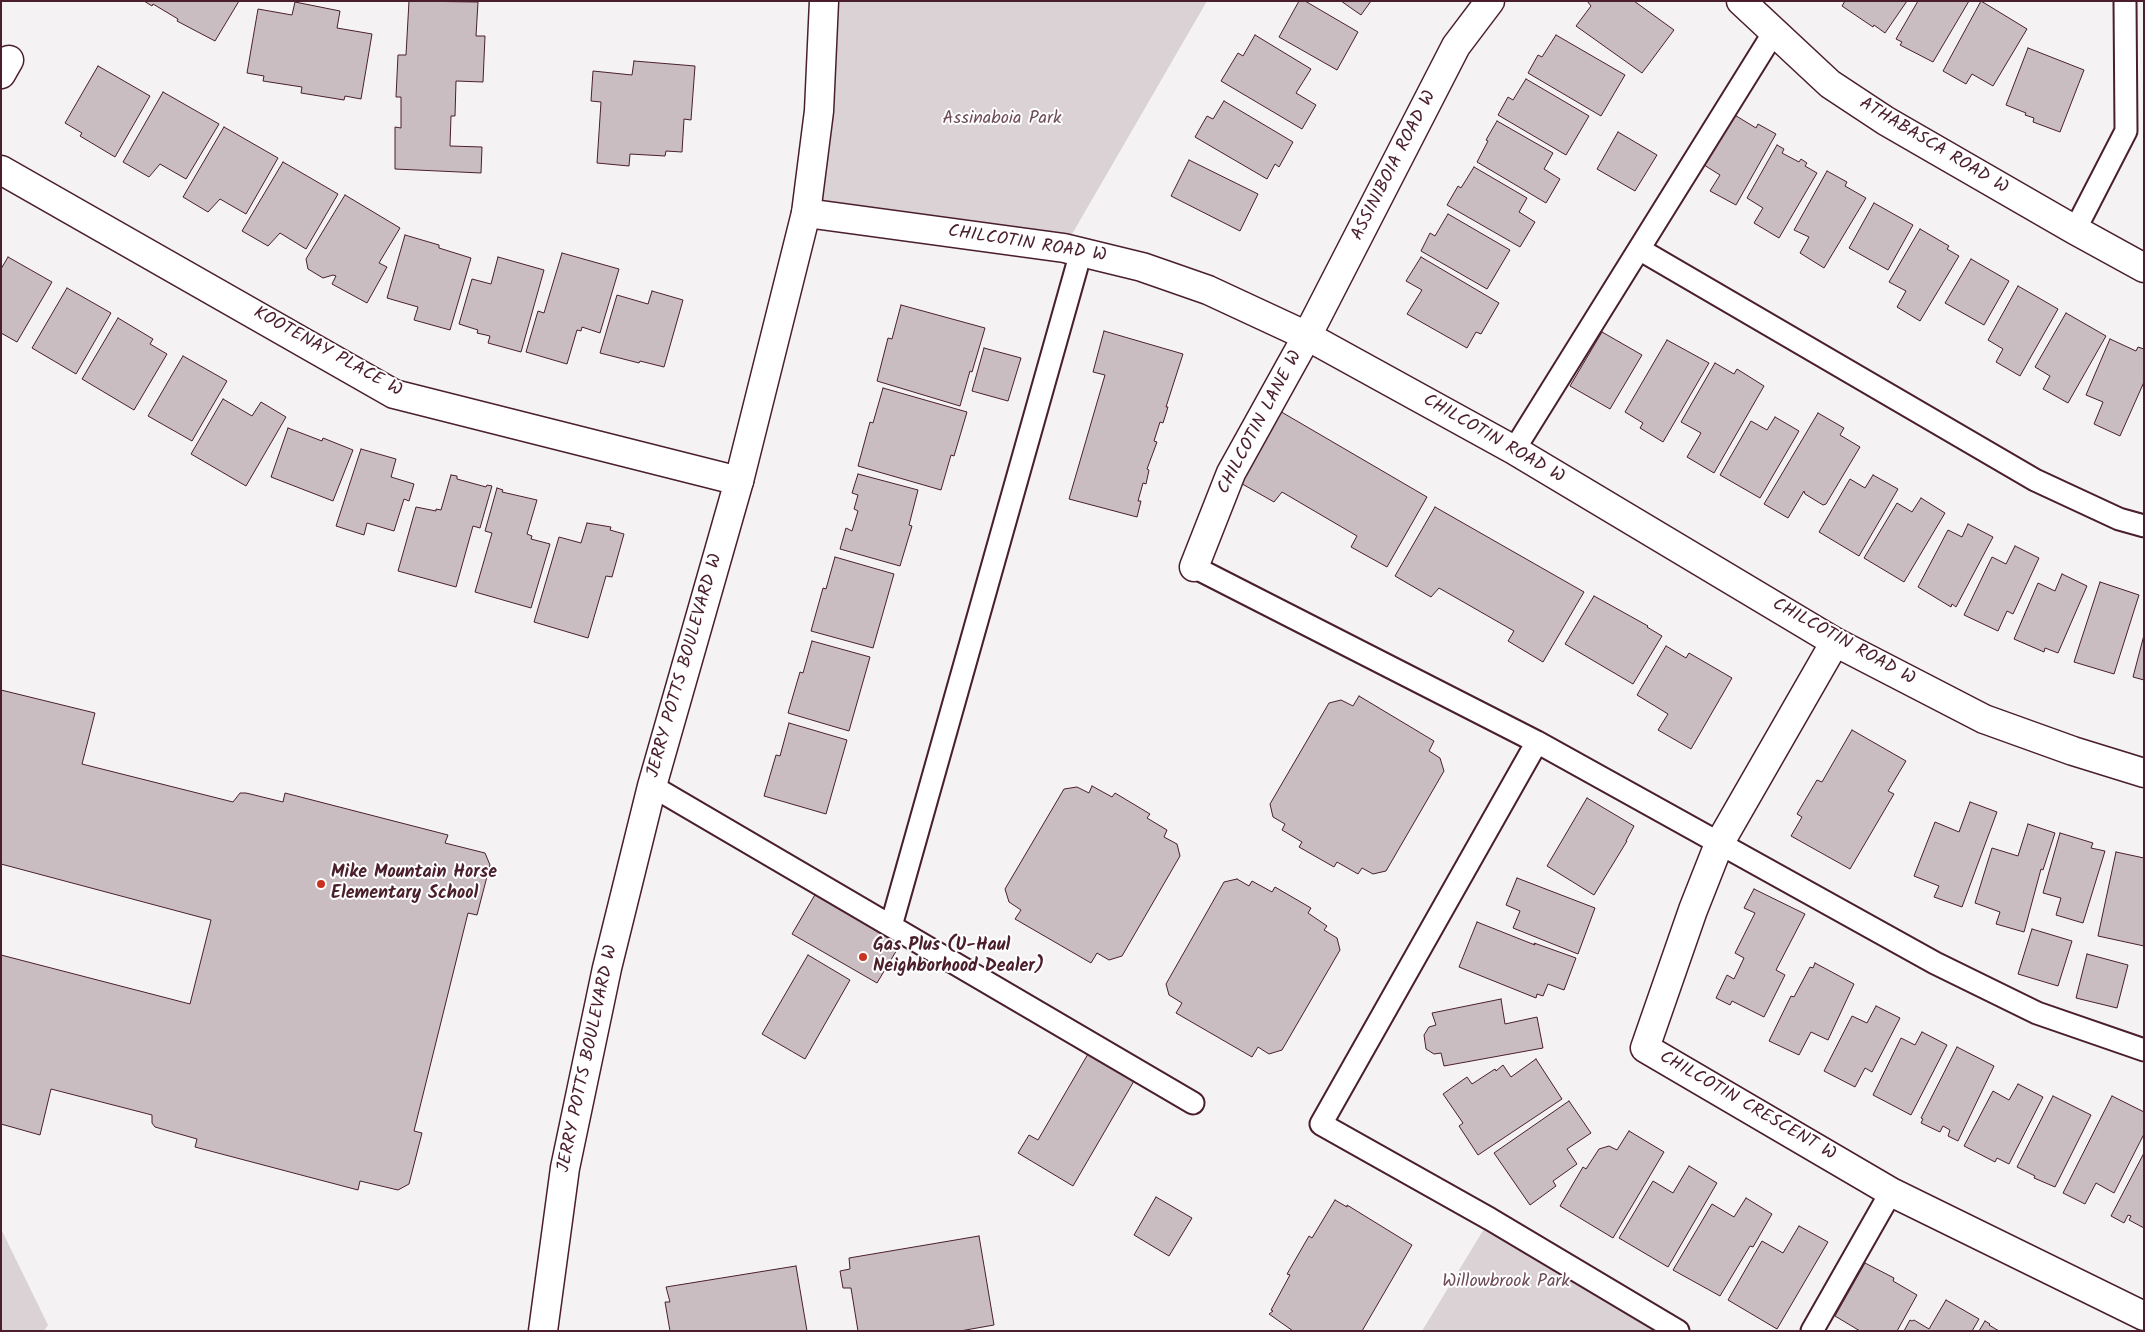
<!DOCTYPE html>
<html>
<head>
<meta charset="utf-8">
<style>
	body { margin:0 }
	#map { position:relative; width:2145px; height:1332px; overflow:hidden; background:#f4f2f2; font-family:Kalam,sans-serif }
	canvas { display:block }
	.frame { position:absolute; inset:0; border:2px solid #4a1f2b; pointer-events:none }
</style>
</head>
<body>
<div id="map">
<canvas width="2145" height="1332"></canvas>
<div class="frame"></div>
</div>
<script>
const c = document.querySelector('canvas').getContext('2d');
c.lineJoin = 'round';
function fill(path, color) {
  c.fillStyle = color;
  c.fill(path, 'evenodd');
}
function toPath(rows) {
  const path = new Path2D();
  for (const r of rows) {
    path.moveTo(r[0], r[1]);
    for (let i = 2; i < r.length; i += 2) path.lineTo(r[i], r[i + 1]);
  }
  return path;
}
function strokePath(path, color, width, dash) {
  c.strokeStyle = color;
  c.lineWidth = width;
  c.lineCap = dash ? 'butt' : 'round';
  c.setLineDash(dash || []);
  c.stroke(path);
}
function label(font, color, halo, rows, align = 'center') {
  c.font = font + ' Kalam,sans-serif';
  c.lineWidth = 4;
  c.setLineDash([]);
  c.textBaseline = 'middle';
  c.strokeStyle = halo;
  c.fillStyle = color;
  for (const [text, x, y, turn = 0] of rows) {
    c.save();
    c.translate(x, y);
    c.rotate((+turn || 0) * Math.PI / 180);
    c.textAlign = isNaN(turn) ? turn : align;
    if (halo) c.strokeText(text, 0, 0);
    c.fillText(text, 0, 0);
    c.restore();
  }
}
const green = toPath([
	[824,1,1207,1,1064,248,806,213],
	[1490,1219,1678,1331,1422,1331],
	[1,1229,48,1325,44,1331,1,1331]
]);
const building = toPath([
	[144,1,239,1,215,41,177,21,178,19,153,4,152,6,144,1],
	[409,1,478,2,476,36,485,36,483,82,456,81,455,116,451,116,450,146,482,147,481,173,395,169,395,127,401,128,401,97,396,97,398,55,406,55,409,1],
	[1299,1,1305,1,1358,32,1337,70,1279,37,1299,1],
	[1341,1,1371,1,1361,15,1341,1],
	[1587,1,1634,1,1674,30,1642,73,1576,26,1591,6,1587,1],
	[1845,1,1907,1,1885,33,1874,25,1873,27,1842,6,1845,1],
	[1918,1,1969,1,1933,62,1900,45,1902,42,1896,39,1918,1],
	[1981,1,2027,29,1993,86,1972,74,1966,84,1943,71,1981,1],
	[295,2,340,11,337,28,372,34,361,99,345,96,344,100,301,93,302,87,263,81,264,76,247,73,258,9,292,15,295,2],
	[1255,35,1311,69,1296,93,1316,105,1302,129,1221,81,1238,53,1243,56,1255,35],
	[1556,35,1625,75,1601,116,1528,73,1538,55,1542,57,1556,35],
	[2028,48,2084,70,2060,132,2033,122,2034,118,2025,115,2026,113,2006,105,2028,48],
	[634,61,695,66,691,120,684,119,682,152,666,151,665,156,630,154,629,166,597,163,601,102,591,101,593,71,632,75,634,61],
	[98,66,150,96,115,157,80,136,82,133,65,123,98,66],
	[1526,79,1589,116,1566,155,1498,115,1508,97,1513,100,1526,79],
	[163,92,219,124,186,179,160,164,149,177,123,162,163,92],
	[1224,101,1293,142,1279,167,1275,164,1267,179,1195,137,1207,116,1213,119,1224,101],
	[1733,114,1756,128,1758,124,1776,134,1736,205,1710,191,1720,175,1704,165,1733,114],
	[1497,121,1553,153,1544,169,1560,179,1546,203,1477,162,1488,141,1486,140,1497,121],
	[224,127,278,158,246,214,220,199,208,212,183,197,224,127],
	[1618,132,1657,155,1635,191,1597,169,1618,132],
	[1777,145,1784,149,1782,153,1799,162,1801,159,1807,163,1805,166,1817,173,1779,238,1754,223,1763,208,1747,198,1777,145],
	[1189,160,1258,194,1240,231,1171,196,1189,160],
	[283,162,338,194,306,249,280,233,268,246,242,231,283,162],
	[1474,167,1527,198,1519,212,1535,222,1520,247,1447,205,1458,186,1461,188,1474,167],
	[1827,171,1847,182,1845,186,1866,198,1824,268,1800,253,1809,237,1794,230,1827,171],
	[345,195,400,228,379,263,387,267,367,303,332,284,336,276,333,275,323,278,308,269,306,259,345,195],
	[1874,203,1913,225,1888,270,1849,248,1874,203],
	[1448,214,1510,250,1487,289,1421,251,1430,233,1435,236,1448,214],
	[1920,229,1949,246,1947,249,1959,256,1920,321,1897,307,1906,291,1889,282,1920,229],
	[405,235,439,245,439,248,471,258,450,330,414,320,418,307,387,298,405,235],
	[562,253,619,269,600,333,582,327,581,331,577,330,567,364,526,352,538,311,544,313,562,253],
	[8,257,52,282,17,342,1,333,1,269,8,257],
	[498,257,544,270,521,352,488,343,490,336,477,333,478,330,459,324,472,279,491,284,498,257],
	[1421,257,1499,303,1481,334,1476,332,1467,348,1407,314,1422,290,1406,281,1421,257],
	[1971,259,2009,281,1984,325,1945,303,1971,259],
	[2018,286,2058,309,2020,376,1996,362,2003,349,1988,340,2018,286],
	[67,288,111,313,76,374,32,348,67,288],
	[652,291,683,300,664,367,640,361,639,363,600,353,617,295,648,304,652,291],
	[901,305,985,328,972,372,970,371,960,406,877,381,888,338,892,339,901,305],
	[2066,313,2106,336,2068,403,2043,389,2050,376,2035,367,2066,313],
	[118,318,153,339,150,344,167,354,134,410,82,379,118,318],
	[1104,331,1183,354,1166,407,1168,407,1163,423,1160,422,1154,441,1157,442,1147,469,1149,470,1146,484,1143,483,1138,501,1141,501,1137,517,1069,499,1105,375,1093,372,1104,331],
	[1602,332,1642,355,1610,409,1570,386,1602,332],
	[2110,339,2136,351,2138,347,2144,349,2144,382,2120,436,2094,424,2103,402,2086,395,2110,339],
	[1667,340,1709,363,1663,442,1640,428,1643,423,1625,412,1667,340],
	[984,348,1021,358,1008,401,972,391,984,348],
	[183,356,227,381,192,441,148,416,183,356],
	[1715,363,1734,374,1737,369,1764,386,1714,473,1687,457,1701,433,1681,422,1715,363],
	[883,388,967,412,954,456,951,455,941,490,858,466,870,422,873,423,883,388],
	[223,399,252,416,261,402,286,417,246,486,191,454,223,399],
	[1278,410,1427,497,1387,567,1351,547,1357,536,1282,492,1274,502,1237,481,1278,410],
	[1818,413,1844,428,1840,435,1860,447,1826,504,1823,505,1805,494,1804,491,1788,518,1764,504,1818,413],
	[1775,417,1799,431,1760,498,1720,475,1751,421,1767,430,1775,417],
	[288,428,322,441,323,438,353,450,333,501,271,477,288,428],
	[361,449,396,459,391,477,414,484,409,501,404,499,394,531,367,523,364,535,336,526,361,449],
	[858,474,918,490,909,525,912,526,900,566,840,549,846,528,852,531,858,511,854,509,858,495,852,493,858,474],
	[451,475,457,476,457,479,486,487,487,485,492,486,480,528,473,526,456,587,398,571,416,507,436,511,436,509,441,510,451,475],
	[1873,475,1898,489,1859,556,1819,532,1850,479,1865,488,1873,475],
	[497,488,503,490,502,492,537,500,527,534,532,536,531,539,550,544,531,608,475,592,492,533,485,531,497,488],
	[1921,498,1945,513,1904,582,1864,558,1897,503,1912,512,1921,498],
	[1435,507,1584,592,1543,662,1508,641,1514,631,1439,588,1431,597,1395,576,1435,507],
	[587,523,611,527,610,530,624,534,612,577,606,576,588,638,534,622,559,537,581,543,587,523],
	[1968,524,1993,537,1956,607,1952,604,1951,607,1918,587,1948,530,1962,537,1968,524],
	[2015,546,2039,558,2013,614,2007,611,1998,631,1964,615,1992,557,2006,564,2015,546],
	[835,557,894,574,873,648,811,631,823,588,826,589,835,557],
	[2062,574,2087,586,2058,653,2045,648,2044,652,2014,639,2038,583,2055,591,2062,574],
	[2100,582,2139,595,2114,674,2074,662,2100,582],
	[1594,596,1648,626,1647,627,1662,636,1633,684,1565,644,1594,596],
	[2144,635,2144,680,2133,677,2144,635],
	[812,641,870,657,849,731,788,713,800,672,803,673,812,641],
	[1666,646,1686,658,1689,653,1732,678,1691,749,1658,730,1668,714,1637,695,1666,646],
	[1,690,95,713,82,764,233,802,240,793,246,793,283,802,285,793,448,835,445,843,485,853,490,865,477,915,468,913,414,1131,422,1133,409,1184,398,1190,360,1181,358,1190,195,1147,197,1139,155,1127,152,1123,152,1115,51,1089,40,1135,1,1124,1,955,190,1004,211,920,1,864,1,690],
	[1359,696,1434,741,1429,751,1440,758,1444,771,1386,871,1373,874,1362,868,1358,874,1337,862,1334,867,1299,847,1302,842,1282,830,1285,824,1273,817,1270,804,1329,703,1341,700,1353,706,1359,696],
	[789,723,847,740,826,814,764,796,776,755,780,756,789,723],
	[1852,730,1906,761,1888,791,1894,794,1850,869,1791,836,1802,817,1797,814,1817,780,1822,782,1852,730],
	[1092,786,1112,797,1115,793,1150,814,1147,818,1167,830,1164,837,1177,844,1180,856,1122,956,1109,960,1097,953,1091,963,1015,919,1021,910,1009,902,1005,889,1064,789,1077,787,1089,793,1092,786],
	[1587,798,1634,826,1626,841,1627,841,1594,895,1547,866,1587,798],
	[1970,802,1997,812,1962,907,1934,897,1939,886,1914,876,1935,822,1959,832,1970,802],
	[2028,824,2055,833,2043,870,2041,869,2024,932,1996,924,2000,912,1975,903,1992,848,2018,856,2028,824],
	[2060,833,2093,843,2091,848,2105,851,2083,923,2056,915,2061,898,2043,893,2060,833],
	[2116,852,2144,858,2144,946,2098,936,2116,852],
	[1517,878,1595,908,1578,954,1513,928,1520,911,1506,905,1517,878],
	[1237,879,1249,886,1252,881,1272,892,1275,887,1311,908,1308,913,1327,926,1324,930,1337,938,1340,950,1282,1050,1269,1054,1258,1047,1252,1057,1176,1013,1182,1003,1169,995,1166,984,1224,882,1237,879],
	[1754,889,1805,914,1776,970,1785,975,1764,1017,1732,1001,1730,1005,1716,998,1727,975,1734,979,1744,958,1735,953,1755,913,1744,908,1754,889],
	[816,893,901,943,877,983,792,934,816,893],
	[1477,922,1535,945,1534,943,1576,958,1564,990,1548,984,1543,996,1537,994,1536,998,1459,967,1477,922],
	[2032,929,2072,941,2058,986,2018,974,2032,929],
	[2087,954,2128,965,2117,1008,2076,998,2087,954],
	[808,955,850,980,805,1059,762,1034,808,955],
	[1815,963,1854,984,1828,1040,1811,1032,1799,1055,1769,1041,1791,996,1794,997,1810,967,1813,968,1815,963],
	[1501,999,1505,1024,1537,1017,1543,1048,1444,1066,1441,1053,1434,1054,1426,1049,1424,1035,1429,1027,1436,1025,1432,1013,1501,999],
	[1876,1006,1900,1018,1872,1072,1865,1068,1855,1087,1824,1071,1852,1016,1867,1023,1876,1006],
	[1922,1032,1947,1045,1911,1115,1873,1095,1901,1038,1915,1045,1922,1032],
	[1957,1047,1994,1066,1958,1141,1948,1136,1950,1130,1943,1126,1940,1132,1921,1123,1923,1119,1921,1118,1957,1047],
	[1088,1054,1134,1081,1073,1186,1018,1153,1029,1135,1038,1140,1088,1054],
	[1536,1059,1562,1099,1478,1155,1459,1126,1463,1123,1443,1094,1467,1077,1472,1084,1495,1069,1496,1071,1503,1065,1511,1077,1536,1059],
	[2018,1084,2043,1097,2009,1164,1997,1158,1995,1162,1964,1146,1993,1091,2009,1100,2018,1084],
	[2053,1096,2091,1115,2055,1187,2034,1178,2035,1176,2017,1167,2053,1096],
	[2112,1096,2144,1112,2144,1134,2114,1193,2096,1183,2085,1204,2063,1193,2112,1096],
	[1569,1101,1591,1133,1567,1149,1577,1164,1553,1181,1556,1186,1530,1205,1494,1153,1569,1101],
	[1629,1131,1664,1152,1613,1238,1560,1206,1583,1167,1586,1169,1599,1149,1609,1146,1617,1150,1629,1131],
	[2144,1153,2144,1228,2129,1220,2131,1216,2128,1215,2124,1223,2111,1216,2144,1153],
	[1689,1166,1717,1183,1668,1267,1619,1238,1653,1181,1673,1193,1689,1166],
	[1156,1197,1192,1218,1169,1256,1134,1235,1156,1197],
	[1746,1198,1772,1214,1753,1247,1750,1246,1720,1296,1673,1270,1712,1204,1734,1217,1746,1198],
	[1335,1200,1347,1207,1347,1205,1412,1245,1362,1331,1293,1331,1269,1314,1273,1311,1271,1310,1290,1275,1287,1274,1309,1236,1312,1238,1335,1200],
	[1799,1226,1828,1242,1777,1329,1728,1300,1762,1241,1783,1253,1799,1226],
	[979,1236,994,1325,960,1331,858,1331,851,1288,843,1288,840,1271,850,1269,849,1258,979,1236],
	[1865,1263,1894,1278,1893,1281,1917,1295,1897,1331,1860,1331,1835,1316,1865,1263],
	[796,1266,807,1331,670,1331,665,1302,670,1302,666,1287,796,1266],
	[1946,1300,1979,1319,1972,1331,1904,1331,1910,1320,1912,1321,1914,1320,1929,1329,1946,1300],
	[1985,1321,1990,1324,1989,1325,1999,1331,1979,1331,1985,1321]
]);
const lane = toPath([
	[2075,230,2126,131,2125,1],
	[1639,249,2035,480,2119,519,2144,526],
	[1514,450,1774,32],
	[1194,567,1537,742,1935,963,2037,1013,2144,1050],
	[1537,742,1321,1124,1490,1219,1678,1331],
	[652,786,1193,1103],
	[891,926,1081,252],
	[1812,1331,1891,1192]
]);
const street = toPath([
	[1741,1,1830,84,1886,121,2075,230,2144,268],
	[1,74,9,60],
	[1,170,394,394,739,481],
	[806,213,1064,248,1142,267,1208,290,1307,336,1514,450,1835,642,1984,719,2073,751,2144,773],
	[1194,567,1231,473,1307,336,1456,46,1490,1],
	[1835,642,1719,844,1693,910,1645,1048,1891,1192,2144,1316]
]);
const secondary = toPath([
	[543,1331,565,1168,607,968,652,786,739,481,806,213,819,111,824,1]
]);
const markers = [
	[321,884,5,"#c8321e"],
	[863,957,5,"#c8321e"]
];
const parkNames = [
	["Assinaboia Park",1002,120],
	["Willowbrook Park",1506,1283]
];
const streetNames = [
	["ATHABASCA ROAD W",1933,147,31],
	["ASSINIBOIA ROAD W",1395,166,-63],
	["CHILCOTIN ROAD W",1027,245,9],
	["KOOTENAY PLACE W",327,353,29],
	["CHILCOTIN LANE W",1261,423,-62],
	["CHILCOTIN ROAD W",1493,440,30],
	["CHILCOTIN ROAD W",1843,643,29],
	["JERRY POTTS BOULEVARD W",686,666,-74],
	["JERRY POTTS BOULEVARD W",589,1059,-78],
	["CHILCOTIN CRESCENT W",1747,1107,30]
];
const poiNames = [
	["Mike Mountain Horse",331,874],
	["Elementary School",331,895],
	["Gas Plus (U-Haul",873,947],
	["Neighborhood Dealer)",873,968]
];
fill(green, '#dbd2d5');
fill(building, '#cabdc1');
strokePath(building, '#4a1f2b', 1);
strokePath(lane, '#4a1f2b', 25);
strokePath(street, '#4a1f2b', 31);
strokePath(secondary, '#4a1f2b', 31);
strokePath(lane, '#fff', 21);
strokePath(street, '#fff', 28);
strokePath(secondary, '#fff', 28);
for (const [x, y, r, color] of markers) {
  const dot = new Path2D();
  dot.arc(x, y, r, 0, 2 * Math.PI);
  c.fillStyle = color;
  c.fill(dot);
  strokePath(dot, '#fff', 2);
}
label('18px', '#6e4c56', '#fff', parkNames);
label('18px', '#4a1f2b', '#fff', streetNames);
label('bold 18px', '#4a1f2b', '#fff', poiNames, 'left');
</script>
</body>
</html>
